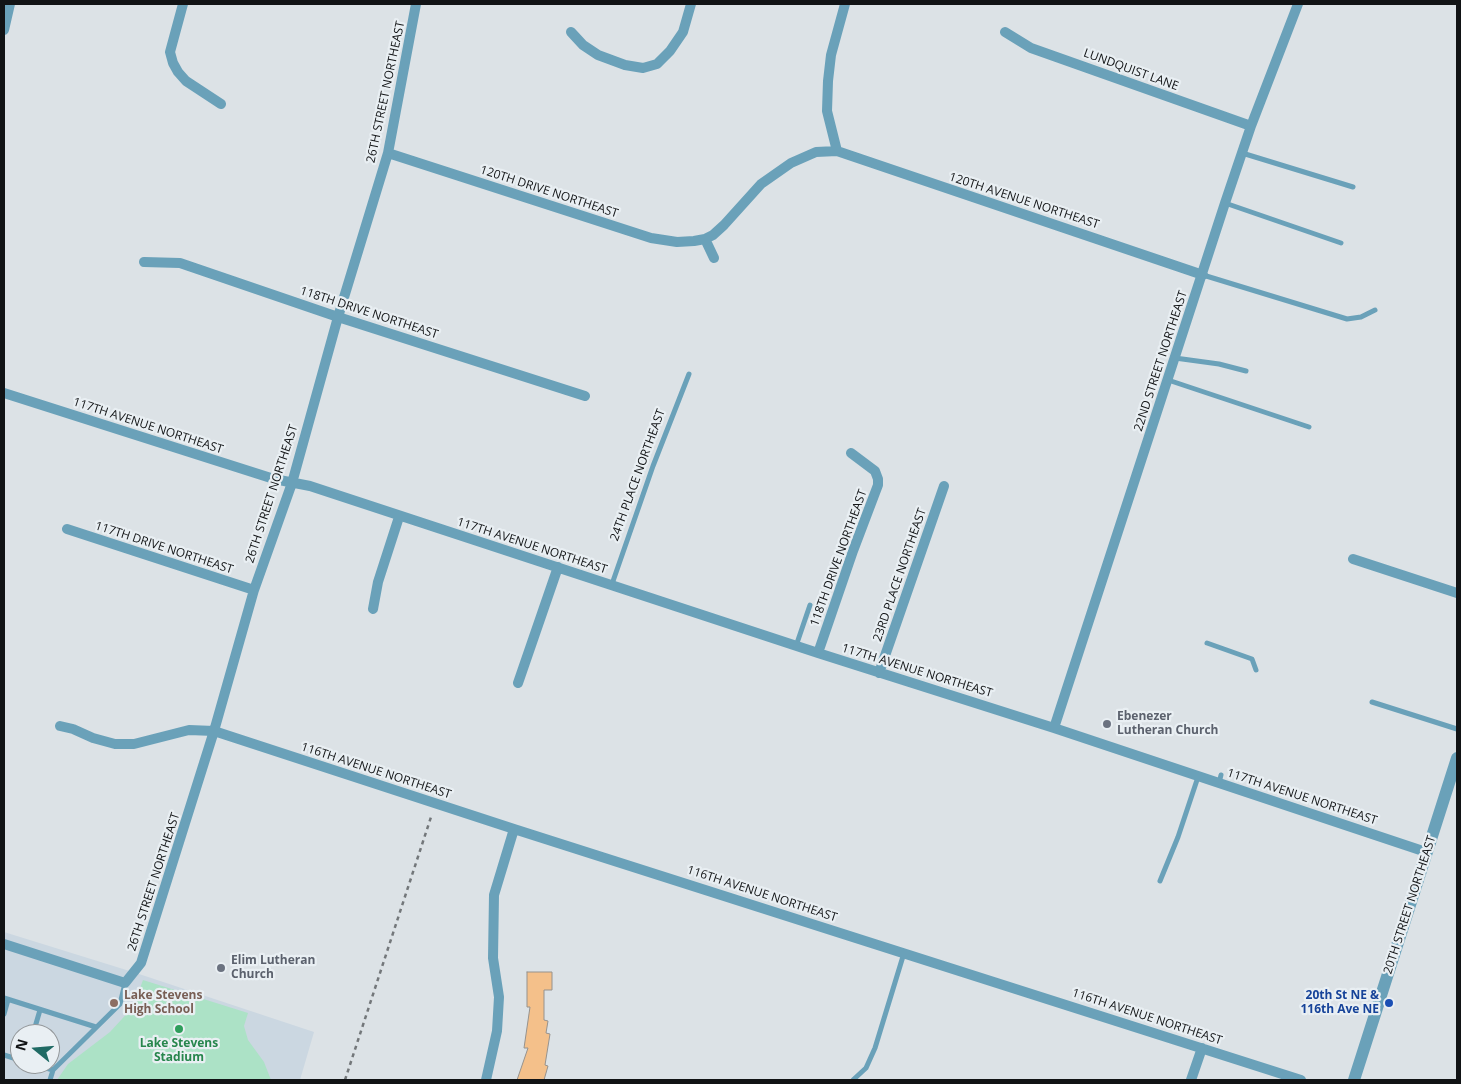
<!DOCTYPE html>
<html>
<head>
<meta charset="utf-8">
<style>
	body { margin:0 }
	#map { position:relative; width:1461px; height:1084px; overflow:hidden; background:#dce2e6; font-family:"Open Sans",sans-serif }
	canvas { display:block }
	.frame { position:absolute; inset:0; border:5px solid #111315; pointer-events:none }
	.north { position:absolute; left:10px; top:1024px; width:50px; height:50px; box-sizing:border-box; background:#e9eff3; border:1px solid #93979a; border-radius:50%; rotate:287deg; font-size:14px; font-weight:700; line-height:20px; text-align:center; color:#111315 }
	.north::after { content:''; display:block; margin:auto; width:18px; height:22px; background:#1f6a64; clip-path:polygon(50% 0,100% 100%,50% 72%,0 100%) }
</style>
</head>
<body>
<div id="map">
<canvas width="1461" height="1084"></canvas>
<div class="frame"></div>
<div class="north">N</div>
</div>
<script>
const c = document.querySelector('canvas').getContext('2d');
c.lineJoin = 'round';
function fill(path, color) {
  c.fillStyle = color;
  c.fill(path, 'evenodd');
}
function toPath(rows) {
  const path = new Path2D();
  for (const r of rows) {
    path.moveTo(r[0], r[1]);
    for (let i = 2; i < r.length; i += 2) path.lineTo(r[i], r[i + 1]);
  }
  return path;
}
function strokePath(path, color, width, dash) {
  c.strokeStyle = color;
  c.lineWidth = width;
  c.lineCap = dash ? 'butt' : 'round';
  c.setLineDash(dash || []);
  c.stroke(path);
}
function label(font, color, halo, rows, align = 'center') {
  c.font = font + ' "Open Sans",sans-serif';
  c.lineWidth = 4.5;
  c.setLineDash([]);
  c.textBaseline = 'middle';
  c.strokeStyle = halo;
  c.fillStyle = color;
  for (const [text, x, y, turn = 0] of rows) {
    c.save();
    c.translate(x, y);
    c.rotate((+turn || 0) * Math.PI / 180);
    c.textAlign = isNaN(turn) ? turn : align;
    if (halo) c.strokeText(text, 0, 0);
    c.fillText(text, 0, 0);
    c.restore();
  }
}
const built = toPath([
	[4,932,136,973,314,1032,300,1080,4,1080],
	[20,1034,50,1034,50,1064,20,1064]
]);
const green = toPath([
	[143,980,248,1013,244,1026,248,1040,264,1062,271,1080,57,1080,68,1064,110,1032,133,1007]
]);
const building = toPath([
	[527,972,552,972,552,990,544,990,544,1020,548,1021,546,1033,550,1034,545,1065,548,1066,544,1080,517,1080,528,1048,524,1048,530,1007,527,1007,527,972]
]);
const path = toPath([
	[345,1080,432,814]
]);
const service = toPath([
	[1242,153,1353,187],
	[1225,203,1341,243],
	[1203,275,1347,319,1361,317,1375,310],
	[1175,358,1219,364,1246,371],
	[1168,380,1309,427],
	[612,584,653,466,689,374],
	[1207,643,1252,659,1256,670],
	[796,646,810,605],
	[1372,702,1457,729],
	[1219,783,1221,775],
	[1160,881,1178,837,1198,777],
	[4,998,96,1027],
	[4,1014,8,1000],
	[33,1034,40,1010],
	[4,1055,20,1060],
	[32,1064,53,1070,120,1004,125,983],
	[50,1080,53,1070],
	[853,1080,866,1068,875,1048,904,953]
]);
const minor = toPath([
	[183,4,170,52,173,63,178,72,186,81,221,104],
	[4,30,10,4],
	[571,32,583,45,598,55,625,65,643,68,657,64,670,51,683,32,691,4],
	[1005,32,1031,48,1251,126],
	[837,151,1203,275],
	[388,153,651,238,677,242,694,241,705,239],
	[714,258,705,239,713,235,724,225,761,184,791,163,816,152,837,151,827,111,828,81,831,55,845,4],
	[144,262,180,263,338,317,585,396],
	[4,393,274,479,310,486,818,653,1054,728,1426,852],
	[67,529,254,590],
	[1353,559,1457,593],
	[373,609,378,582,399,517],
	[818,653,853,551,878,485,878,479,875,471,851,453],
	[879,673,944,486],
	[518,683,558,567],
	[60,726,73,729,93,738,115,744,134,744,189,730,214,731,514,829,1301,1080],
	[1054,728,1225,203,1251,126,1298,4],
	[4,944,125,983,141,963,214,731,254,590,292,483,338,317,388,153,416,4],
	[486,1080,497,1031,499,997,493,958,494,895,514,829],
	[1191,1080,1202,1048]
]);
const tertiary = toPath([
	[1354,1080,1457,758]
]);
const markers = [
	[1107,724,5,"#6b7280"],
	[221,968,5,"#6b7280"],
	[114,1003,5,"#8d6e63"],
	[1389,1003,5,"#1a4fb4"],
	[179,1029,5,"#2e9e5b"]
];
const streetNames = [
	["LUNDQUIST LANE",1131,70,20],
	["26TH STREET NORTHEAST",386,92,-78],
	["120TH DRIVE NORTHEAST",549,192,18],
	["120TH AVENUE NORTHEAST",1024,201,18],
	["118TH DRIVE NORTHEAST",369,313,18],
	["22ND STREET NORTHEAST",1161,361,-72],
	["117TH AVENUE NORTHEAST",148,426,18],
	["24TH PLACE NORTHEAST",638,475,-70],
	["26TH STREET NORTHEAST",272,494,-72],
	["117TH AVENUE NORTHEAST",532,546,18],
	["117TH DRIVE NORTHEAST",164,548,18],
	["118TH DRIVE NORTHEAST",839,558,-70],
	["23RD PLACE NORTHEAST",900,575,-71],
	["117TH AVENUE NORTHEAST",917,671,17],
	["116TH AVENUE NORTHEAST",376,771,18],
	["117TH AVENUE NORTHEAST",1302,797,18],
	["26TH STREET NORTHEAST",154,882,-72],
	["116TH AVENUE NORTHEAST",762,894,18],
	["20TH STREET NORTHEAST",1410,905,-72],
	["116TH AVENUE NORTHEAST",1147,1017,18]
];
const worshipNames = [
	["Ebenezer",1117,717],
	["Lutheran Church",1117,731],
	["Elim Lutheran",231,961],
	["Church",231,975]
];
const educationNames = [
	["Lake Stevens",124,996],
	["High School",124,1010]
];
const transitNames = [
	["20th St NE &",1379,996],
	["116th Ave NE",1379,1010]
];
const leisureNames = [
	["Lake Stevens",179,1044],
	["Stadium",179,1058]
];
fill(built, '#cbd7e1');
fill(green, '#ace2c6');
fill(building, '#f4c08a');
strokePath(building, '#96928d', 1);
strokePath(path, '#73777a', 2.5, [4, 4]);
strokePath(service, '#6aa1b9', 5);
strokePath(minor, '#6aa1b9', 10);
strokePath(tertiary, '#6aa1b9', 12);
for (const [x, y, r, color] of markers) {
  const dot = new Path2D();
  dot.arc(x, y, r, 0, 2 * Math.PI);
  c.fillStyle = color;
  c.fill(dot);
  strokePath(dot, '#e9eff3', 2);
}
label('12px', '#111315', '#e9eff3', streetNames);
label('bold 12px', '#5b616d', '#e9eff3', worshipNames, 'left');
label('bold 12px', '#785e54', '#e9eff3', educationNames, 'left');
label('bold 12px', '#164399', '#e9eff3', transitNames, 'right');
label('bold 12px', '#27864d', '#e9eff3', leisureNames);
</script>
</body>
</html>
